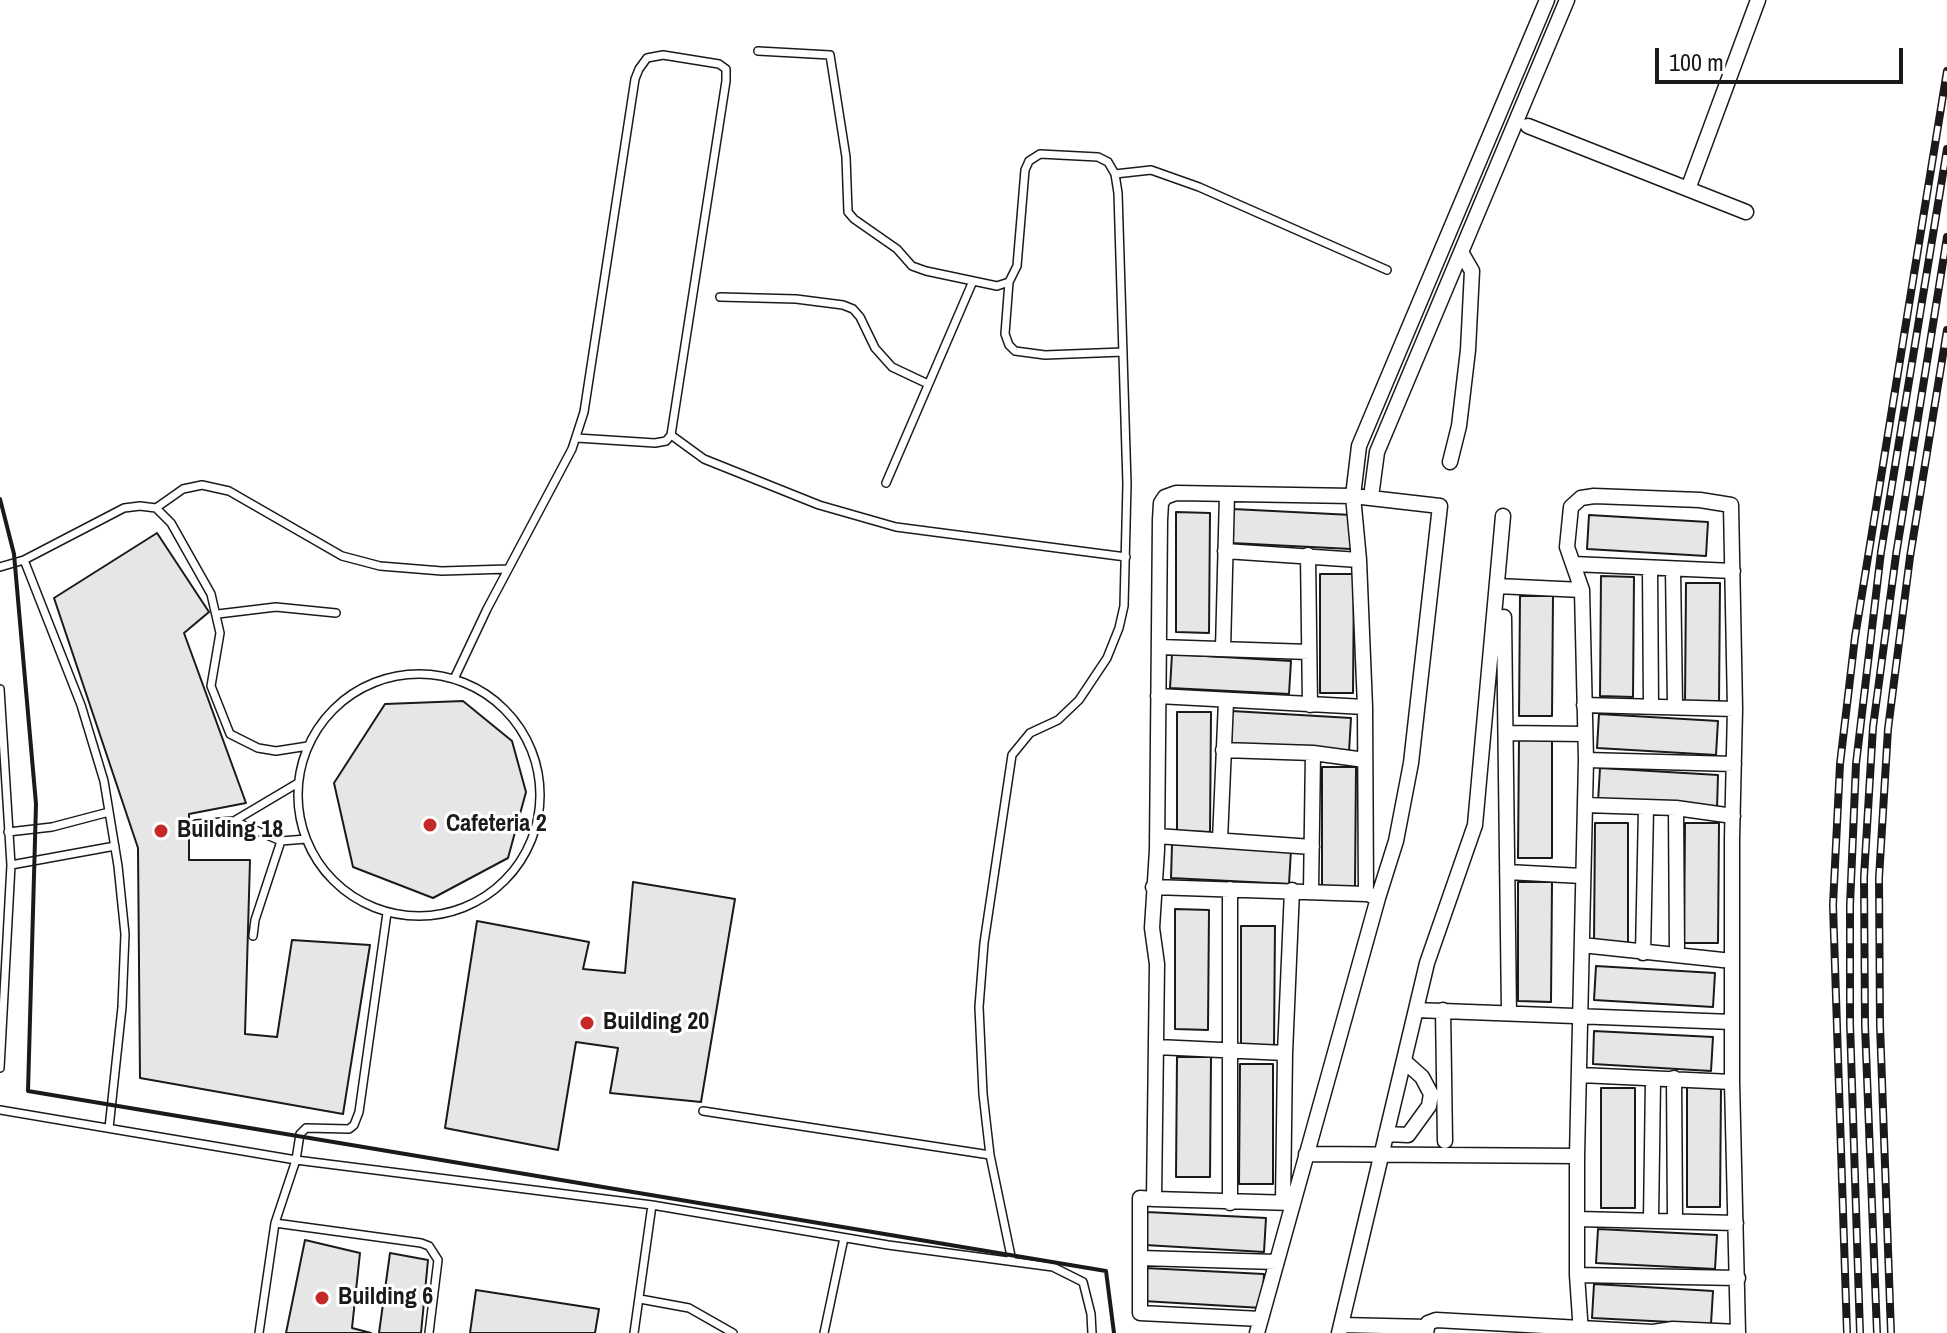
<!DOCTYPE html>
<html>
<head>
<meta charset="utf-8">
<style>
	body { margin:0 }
	#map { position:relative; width:1947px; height:1333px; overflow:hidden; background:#fff; font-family:"Archivo Narrow",sans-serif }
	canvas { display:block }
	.scale { position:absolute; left:1655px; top:48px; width:248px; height:36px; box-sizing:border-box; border:4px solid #1a1a1a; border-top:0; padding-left:10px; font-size:24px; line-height:28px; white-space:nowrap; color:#1a1a1a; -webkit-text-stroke:6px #fff; paint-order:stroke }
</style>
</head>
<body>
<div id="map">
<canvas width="1947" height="1333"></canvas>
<div class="scale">100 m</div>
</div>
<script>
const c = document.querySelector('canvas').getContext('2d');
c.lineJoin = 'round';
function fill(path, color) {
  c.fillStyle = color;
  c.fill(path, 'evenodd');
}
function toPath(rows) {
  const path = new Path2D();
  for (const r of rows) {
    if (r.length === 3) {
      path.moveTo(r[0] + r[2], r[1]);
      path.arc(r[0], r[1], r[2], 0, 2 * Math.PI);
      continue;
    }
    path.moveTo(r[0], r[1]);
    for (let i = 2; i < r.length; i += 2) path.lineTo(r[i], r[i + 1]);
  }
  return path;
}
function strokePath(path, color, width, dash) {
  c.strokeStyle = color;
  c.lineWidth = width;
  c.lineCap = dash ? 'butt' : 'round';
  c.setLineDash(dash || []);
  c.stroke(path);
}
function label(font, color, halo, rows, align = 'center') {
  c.font = font + ' "Archivo Narrow",sans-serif';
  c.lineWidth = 6;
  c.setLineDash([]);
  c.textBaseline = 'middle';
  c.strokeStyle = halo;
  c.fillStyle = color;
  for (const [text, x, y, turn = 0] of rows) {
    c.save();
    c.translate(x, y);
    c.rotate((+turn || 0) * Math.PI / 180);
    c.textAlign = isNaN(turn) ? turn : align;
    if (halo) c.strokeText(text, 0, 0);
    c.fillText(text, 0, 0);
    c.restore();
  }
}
const building = toPath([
	[1233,509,1352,515,1351,549,1231,543,1233,509],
	[1176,512,1210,513,1209,633,1176,632,1176,512],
	[1589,515,1708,522,1706,556,1587,549,1589,515],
	[157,533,209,612,184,633,246,803,189,814,189,860,250,860,245,1034,277,1037,292,940,370,945,343,1114,140,1078,138,848,54,598,157,533],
	[1320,574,1354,574,1353,693,1320,693,1320,574],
	[1601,576,1634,577,1633,697,1600,696,1601,576],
	[1686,583,1720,583,1719,703,1685,703,1686,583],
	[1520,596,1553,596,1552,716,1519,716,1520,596],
	[1172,654,1291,661,1289,694,1170,688,1172,654],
	[463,701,512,741,526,792,508,858,433,898,353,867,334,783,385,704,463,701],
	[1232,711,1351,718,1349,752,1230,745,1232,711],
	[1177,712,1211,712,1210,832,1177,831,1177,712],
	[1599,714,1718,721,1716,755,1597,748,1599,714],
	[1519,738,1552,738,1552,858,1518,858,1519,738],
	[1322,767,1356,767,1355,887,1322,887,1322,767],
	[1600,768,1718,775,1717,809,1598,802,1600,768],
	[1595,823,1628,823,1628,943,1594,943,1595,823],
	[1685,823,1719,823,1718,943,1684,943,1685,823],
	[1172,844,1291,850,1289,884,1171,878,1172,844],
	[633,882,735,899,701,1102,610,1093,618,1048,576,1042,558,1150,445,1128,477,921,589,942,583,969,625,973,633,882],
	[1518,882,1552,882,1551,1002,1518,1001,1518,882],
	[1175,909,1209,910,1208,1030,1175,1029,1175,909],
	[1241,926,1275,926,1274,1046,1241,1046,1241,926],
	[1596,966,1715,973,1713,1007,1594,1000,1596,966],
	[1594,1031,1713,1037,1711,1071,1593,1064,1594,1031],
	[1177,1057,1211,1057,1210,1177,1176,1177,1177,1057],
	[1240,1064,1273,1064,1273,1184,1239,1184,1240,1064],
	[1687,1087,1721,1087,1720,1207,1687,1207,1687,1087],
	[1601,1088,1635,1088,1635,1208,1601,1208,1601,1088],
	[1147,1212,1266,1218,1264,1252,1145,1245,1147,1212],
	[1598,1229,1717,1235,1715,1269,1596,1263,1598,1229],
	[305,1240,360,1253,352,1328,371,1333,286,1333,305,1240],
	[390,1253,428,1260,421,1333,379,1333,390,1253],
	[1145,1268,1264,1274,1262,1308,1143,1301,1145,1268],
	[1594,1284,1713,1291,1711,1324,1592,1318,1594,1284],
	[476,1290,599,1309,595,1333,470,1333,476,1290]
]);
const lane = toPath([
	[758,51,830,55,846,157,848,212,854,219,897,249,912,266,926,271,997,286,1009,282,1017,266,1025,170,1029,161,1040,154,1098,157,1108,162,1115,174,1118,193,1127,484,1124,606,1119,628,1107,658,1079,700,1058,720,1030,733,1012,755,984,943,979,1007,983,1094,990,1155,1012,1261],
	[1115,174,1151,170,1199,187,1387,270],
	[1009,282,1005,334,1009,345,1015,351,1045,355,1123,352],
	[720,297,796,299,843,305,853,309,860,317,875,348,892,367,928,384],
	[671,435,704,459,819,505,896,527,1126,557],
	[886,483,973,281],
	[156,508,183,489,202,485,229,491,342,556,380,566,442,571,508,569],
	[24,560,81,705,104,781,118,866,125,934,122,1007,109,1128],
	[0,567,24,560,124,508,140,506,156,508,171,523,211,594,220,633,211,686,230,734,258,748,276,751,308,746],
	[218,614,276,607,336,613],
	[419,795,121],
	[454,679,487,609,572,449,584,412,635,79,639,69,647,58,663,55,719,64,726,69,726,81,671,435,666,441,655,443,577,438],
	[0,689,11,865,0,1068],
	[234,821,281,841,306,839],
	[196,824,234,821,298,783],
	[8,832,52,827,109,812],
	[11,865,115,846],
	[253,936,255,920,281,841],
	[0,1110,296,1160,652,1205,888,1245,1053,1267,1083,1282,1091,1314,1092,1333],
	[703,1111,990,1155],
	[275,1223,421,1243,429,1246,438,1260,429,1333],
	[640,1299,689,1308,733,1333],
	[259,1333,275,1223,296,1160,300,1134,306,1128,349,1129,354,1125,359,1112,387,913],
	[634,1333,652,1205],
	[824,1333,844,1238]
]);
const street = toPath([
	[1528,126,1746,212],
	[1688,189,1758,0],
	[1450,462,1459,426,1468,350,1472,271,1461,252],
	[1371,497,1377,452,1567,0],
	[1225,551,1359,560],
	[1308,555,1310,705],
	[1573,564,1733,571],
	[1650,569,1651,706],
	[1673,569,1675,706],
	[1497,586,1582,590],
	[1504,617,1509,1013],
	[1159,647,1309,652],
	[1223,649,1227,494],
	[1158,696,1365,707],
	[1584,705,1735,709],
	[1506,733,1585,734],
	[1223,750,1313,753,1365,760],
	[1586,760,1734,764],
	[1585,805,1676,808,1733,816],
	[1676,808,1677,953],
	[1157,836,1312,847],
	[1220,840,1226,701],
	[1507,872,1582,876],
	[1153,887,1366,894,1365,707,1359,560,1353,496,1359,446,1547,0],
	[1311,891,1313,753],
	[1582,945,1732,961],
	[1643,953,1646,809],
	[1416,1010,1732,1022],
	[1443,1010,1445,1141],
	[1157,1047,1285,1053],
	[1580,1075,1732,1082],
	[1674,1078,1675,1219],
	[1386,1134,1408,1135,1429,1106,1431,1094,1422,1077,1404,1061],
	[1306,1154,1577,1156],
	[1154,1199,1140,1198,1140,1313,1261,1319],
	[1283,1202,1285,1053,1292,890],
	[1230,1203,1230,889],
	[1293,1203,1154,1199,1157,964,1152,928,1157,850,1160,520,1161,503,1165,497,1176,493,1353,496,1440,506,1411,763,1396,841,1378,898],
	[1578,1219,1736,1223],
	[1651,1220,1653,1080],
	[1140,1258,1276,1262],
	[1577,1275,1738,1278],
	[1341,1325,1427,1327],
	[1257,1333,1378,898,1370,895],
	[1339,1333,1427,963,1475,825,1503,516],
	[1426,1333,1428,1323,1436,1320,1653,1332,1673,1329,1738,1332],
	[1581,1333,1577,1275,1577,1156,1586,760,1582,590,1567,547,1571,507,1581,498,1594,496,1700,500,1731,505,1735,709,1732,839,1732,1082,1738,1333]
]);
const rail = toPath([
	[1847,1333,1833,905,1840,764,1855,637,1947,71],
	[1860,1333,1850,1023,1850,905,1856,764,1881,552,1947,149],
	[1877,1333,1865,1025,1864,877,1873,727,1896,555,1947,237],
	[1891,1333,1880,1025,1879,878,1888,729,1910,557,1947,330]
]);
const wall = toPath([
	[0,499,14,554,36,804,28,1091,1106,1271,1114,1333]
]);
const markers = [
	[430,825,8,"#c62828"],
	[161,831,8,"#c62828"],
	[587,1023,8,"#c62828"],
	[322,1298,8,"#c62828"]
];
const poiNames = [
	["Cafeteria 2",446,825],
	["Building 18",177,831],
	["Building 20",603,1023],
	["Building 6",338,1298]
];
fill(building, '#e6e6e6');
strokePath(building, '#1a1a1a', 2);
strokePath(lane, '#1a1a1a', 10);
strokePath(street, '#1a1a1a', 17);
strokePath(lane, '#fff', 7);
strokePath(street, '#fff', 14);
strokePath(rail, '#1a1a1a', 8);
strokePath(rail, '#fff', 5, [15]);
strokePath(wall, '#1a1a1a', 4);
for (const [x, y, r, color] of markers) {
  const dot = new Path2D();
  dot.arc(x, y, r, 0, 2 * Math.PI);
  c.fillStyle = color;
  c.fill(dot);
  strokePath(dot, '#fff', 3);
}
label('bold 24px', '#1a1a1a', '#fff', poiNames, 'left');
</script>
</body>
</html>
